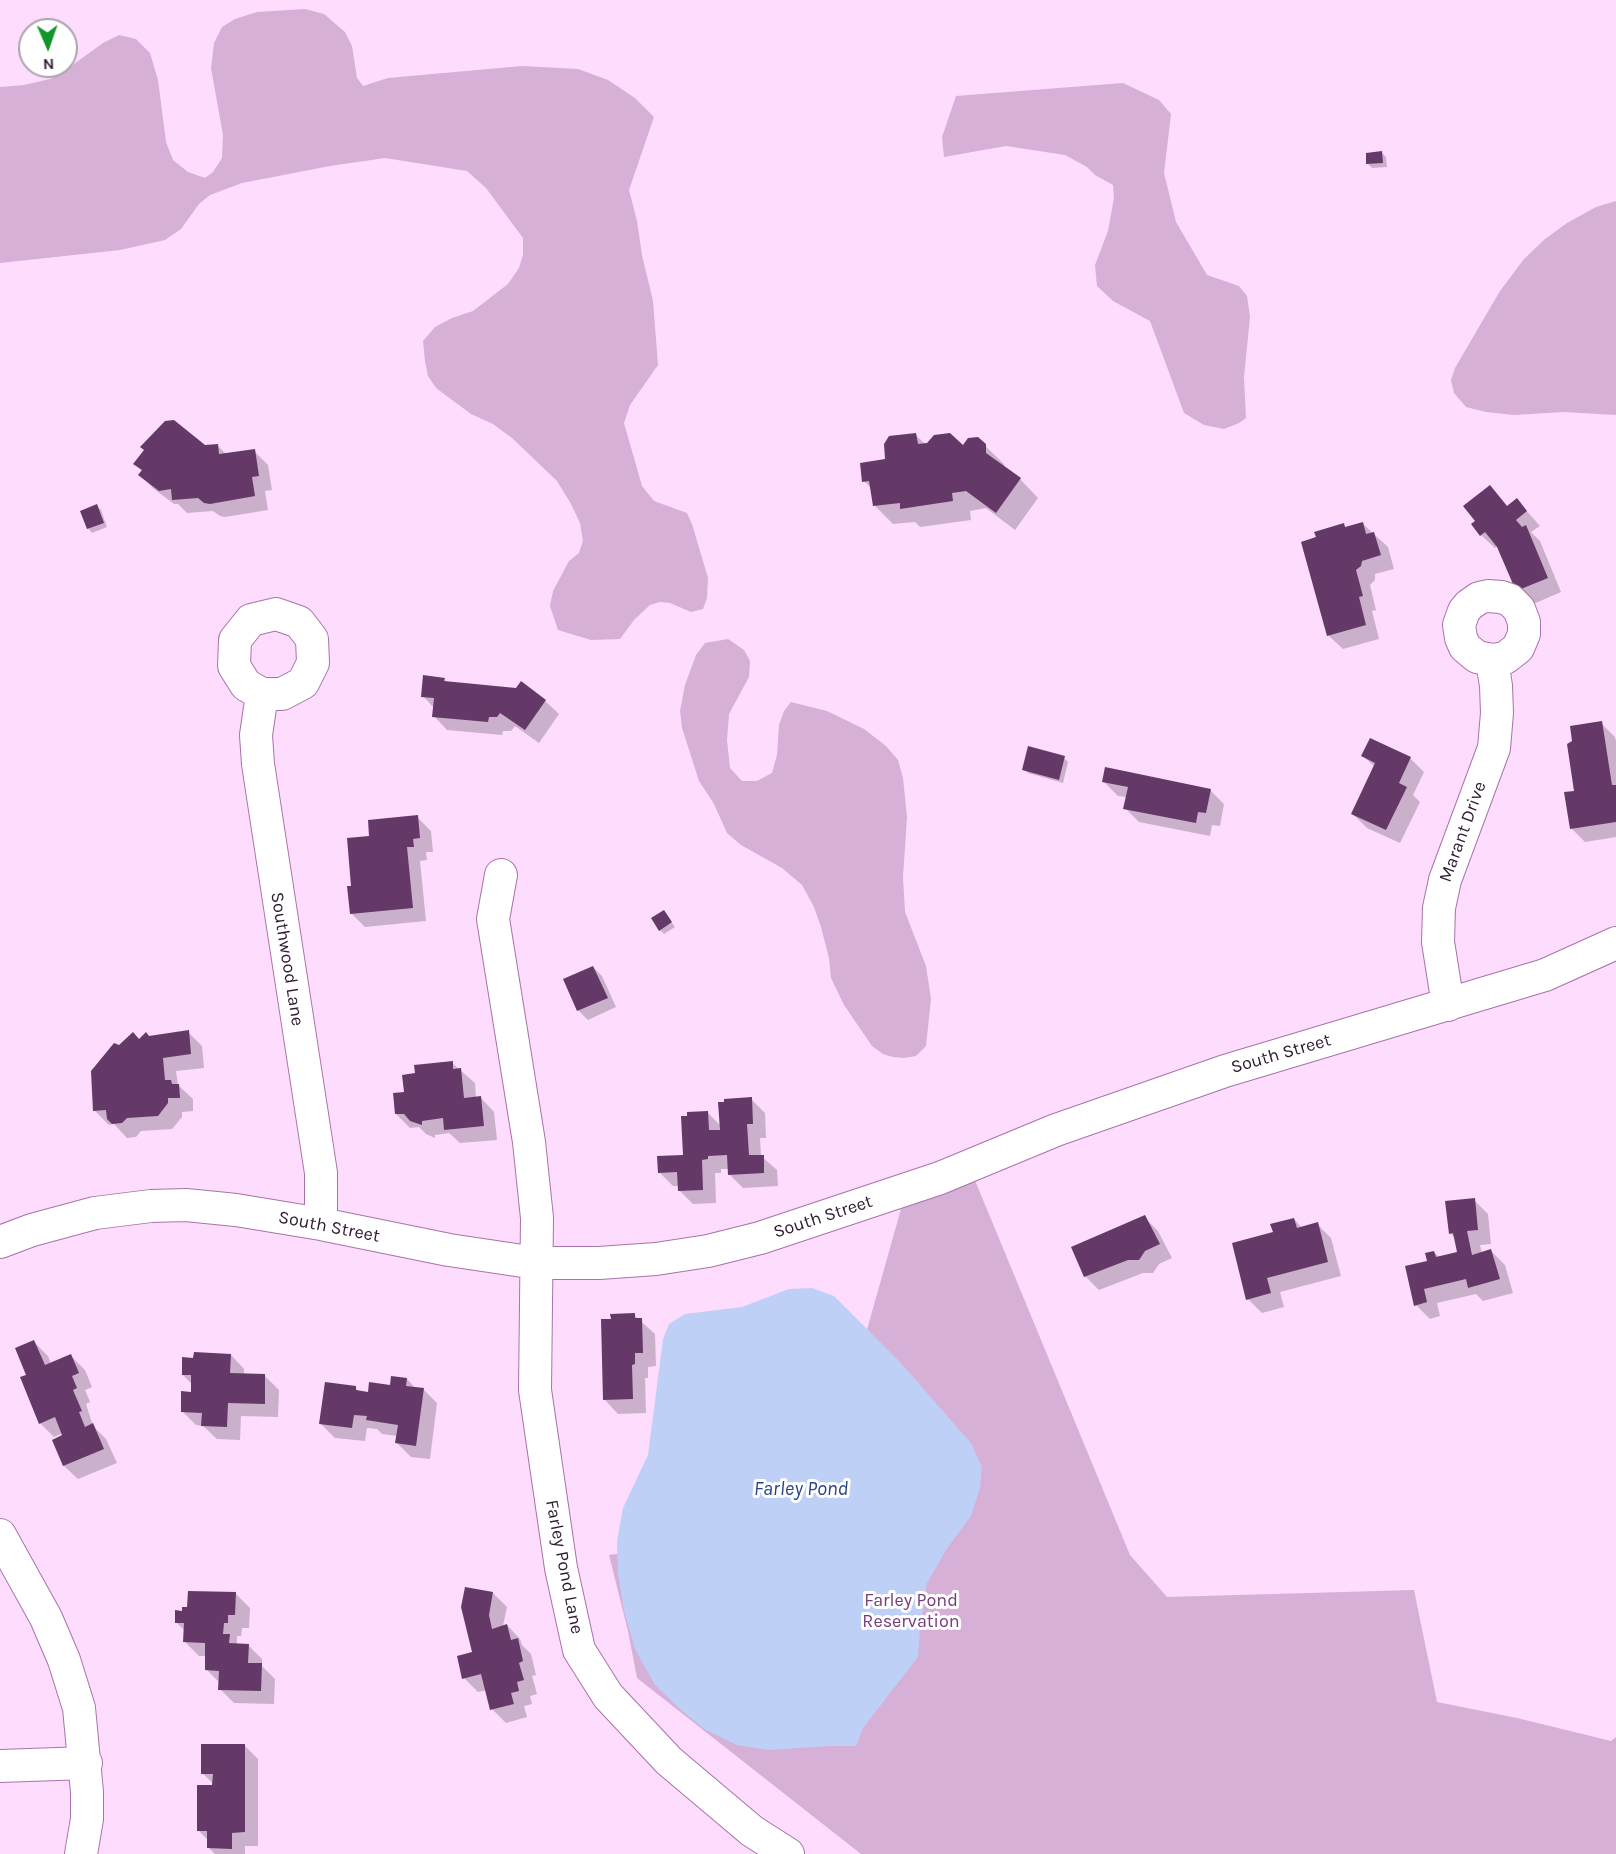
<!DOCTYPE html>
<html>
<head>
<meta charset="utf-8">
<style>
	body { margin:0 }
	#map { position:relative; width:1616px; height:1854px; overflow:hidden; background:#fddcfe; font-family:Karla,sans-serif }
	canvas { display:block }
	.north { position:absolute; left:18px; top:18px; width:60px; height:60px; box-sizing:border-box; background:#fff; border:2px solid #aca4ac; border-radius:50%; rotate:178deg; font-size:16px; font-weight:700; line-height:24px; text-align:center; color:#2f1b30 }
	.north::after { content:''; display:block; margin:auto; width:21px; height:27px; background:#129629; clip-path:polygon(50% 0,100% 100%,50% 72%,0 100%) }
</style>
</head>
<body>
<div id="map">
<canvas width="1616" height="1854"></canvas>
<div class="north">N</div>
</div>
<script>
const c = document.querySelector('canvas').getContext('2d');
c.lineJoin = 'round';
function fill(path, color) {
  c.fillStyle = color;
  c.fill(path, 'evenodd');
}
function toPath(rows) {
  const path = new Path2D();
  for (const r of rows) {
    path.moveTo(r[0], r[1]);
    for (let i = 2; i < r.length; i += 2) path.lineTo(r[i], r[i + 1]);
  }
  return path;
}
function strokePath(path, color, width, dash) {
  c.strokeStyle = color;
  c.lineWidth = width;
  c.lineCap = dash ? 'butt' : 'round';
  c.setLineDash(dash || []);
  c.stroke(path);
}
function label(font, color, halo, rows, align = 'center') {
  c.font = font + ' Karla,sans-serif';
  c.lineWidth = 6;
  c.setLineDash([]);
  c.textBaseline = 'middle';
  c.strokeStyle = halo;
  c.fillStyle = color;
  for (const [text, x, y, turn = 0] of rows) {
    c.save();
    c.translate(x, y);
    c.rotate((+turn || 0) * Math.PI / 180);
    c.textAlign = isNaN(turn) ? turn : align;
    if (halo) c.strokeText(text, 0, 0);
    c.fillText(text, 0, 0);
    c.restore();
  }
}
const green = toPath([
	[305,9,324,14,345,32,352,46,357,78,363,86,388,78,522,66,578,69,608,80,635,98,654,117,629,190,637,221,642,255,653,301,658,365,630,405,624,423,642,486,654,501,687,513,692,524,708,578,707,598,703,609,691,612,670,603,660,602,650,605,634,620,620,639,591,640,558,630,550,606,553,591,569,561,579,553,583,541,580,523,571,504,557,481,512,438,493,424,471,414,436,388,428,376,425,361,423,341,435,327,452,318,473,311,508,284,519,268,523,255,523,238,486,188,467,171,385,158,330,166,242,183,210,195,199,204,181,229,165,240,120,250,0,263,0,87,24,85,50,79,67,69,103,43,119,35,136,39,150,53,158,80,166,142,173,160,188,172,205,178,213,172,222,158,223,135,211,68,214,43,222,27,235,19,257,12],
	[1123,83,1159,100,1171,114,1164,173,1176,222,1207,275,1239,286,1247,296,1250,317,1244,377,1246,418,1239,423,1224,429,1204,425,1184,413,1150,321,1113,301,1097,286,1095,265,1108,231,1114,198,1113,185,1095,175,1087,167,1065,155,1006,146,944,157,942,137,956,96],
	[1616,201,1616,415,1563,412,1514,415,1486,412,1466,407,1454,393,1451,380,1455,368,1500,291,1524,259,1545,239,1567,223,1596,207],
	[728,639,744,650,750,661,749,677,729,714,727,740,730,768,742,781,757,781,772,773,777,755,779,725,784,711,791,702,827,711,864,729,886,746,898,760,903,778,907,817,903,877,905,912,926,966,931,999,926,1046,916,1056,904,1058,893,1057,883,1054,872,1046,844,1005,831,978,829,958,821,927,814,907,802,885,782,868,741,845,727,833,714,804,699,781,682,728,680,711,685,685,696,655,705,643],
	[974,1178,1130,1555,1167,1597,1414,1590,1437,1702,1517,1718,1611,1741,1616,1737,1616,1854,861,1854,637,1678,628,1631,609,1555,647,1550,859,1358,901,1209]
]);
const water = toPath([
	[812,1288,834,1296,900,1362,971,1443,982,1467,980,1488,971,1516,948,1547,927,1583,920,1629,918,1657,863,1728,856,1746,829,1746,769,1750,737,1745,706,1730,682,1711,655,1685,635,1649,624,1611,618,1574,617,1541,623,1508,648,1455,663,1339,669,1324,685,1314,742,1307,789,1289]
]);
const shadow = toPath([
	[1382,153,1386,157,1387,167,1372,168,1368,164],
	[915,434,926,445,963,447,978,439,1004,464,1004,468,1020,479,1038,498,1015,530,986,508,970,511,971,520,920,527,915,522,893,524,874,505,872,489,864,481],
	[217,445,227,455,254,451,268,465,272,490,265,491,268,510,225,517,220,516,213,511,187,513,178,504,174,504,154,489,140,475,143,472,135,464],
	[1490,487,1508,507,1517,500,1540,526,1531,532,1540,541,1561,592,1531,605,1517,591,1498,546,1495,548,1481,535,1477,522],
	[97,506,101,510,107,527,92,533,88,528],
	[1363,524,1388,547,1394,569,1375,574,1375,580,1370,585,1376,610,1372,611,1379,639,1343,649,1329,636,1303,543,1343,525,1347,528],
	[444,679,448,683,545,701,559,714,539,743,515,726,511,731,503,731,502,735,447,730,434,716,434,708,423,696],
	[1601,723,1615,737,1616,741,1616,837,1585,842,1571,828,1576,792,1574,742],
	[1363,756,1410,758,1424,772,1413,795,1420,802,1400,843,1367,828,1353,814,1375,767],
	[1064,758,1068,762,1063,783,1028,773,1024,769],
	[1104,782,1210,790,1224,804,1220,826,1212,825,1210,836,1139,822,1125,808,1127,797,1118,796],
	[417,817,431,831,433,852,426,852,427,860,420,861,426,921,365,927,351,913,353,887,371,838],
	[664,912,675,927,664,934,660,930],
	[593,967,602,976,616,1007,588,1020,579,1011,565,980],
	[188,1032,202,1046,204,1068,176,1071,178,1085,193,1099,193,1111,182,1112,182,1117,172,1129,141,1131,136,1137,127,1138,114,1124,109,1125,95,1111,119,1046,149,1038],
	[452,1063,475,1083,476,1098,481,1098,494,1112,497,1140,460,1143,449,1133,435,1135,435,1138,426,1134,419,1127,410,1128,396,1114,417,1075],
	[751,1099,765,1113,766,1138,760,1138,761,1156,777,1170,778,1186,743,1188,729,1174,729,1169,721,1169,721,1173,715,1173,716,1203,693,1204,679,1190,679,1186,673,1186,659,1172,684,1156,708,1113,721,1126],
	[1474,1200,1488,1214,1491,1244,1480,1245,1482,1254,1491,1251,1505,1265,1513,1293,1483,1301,1476,1294,1437,1303,1440,1316,1430,1319,1416,1305,1429,1262,1434,1252,1439,1257,1459,1253,1456,1239,1450,1233],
	[1144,1217,1158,1231,1172,1258,1159,1264,1153,1273,1143,1273,1099,1290,1085,1276],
	[1294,1219,1302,1228,1317,1224,1331,1238,1341,1276,1280,1292,1284,1307,1262,1313,1248,1299,1274,1234],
	[634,1315,655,1334,656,1366,648,1367,648,1378,645,1378,646,1413,618,1414,605,1400],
	[34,1342,48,1356,51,1364,71,1356,85,1370,92,1387,85,1390,90,1402,86,1404,93,1426,106,1439,117,1463,78,1479,64,1466,63,1433,54,1437,40,1423,28,1375],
	[231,1355,244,1369,244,1375,265,1376,279,1390,278,1417,241,1416,240,1440,217,1439,203,1426,196,1425,182,1411,192,1393,192,1384,183,1375],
	[407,1379,416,1389,423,1389,437,1403,430,1459,411,1457,397,1443,398,1436,382,1434,377,1429,367,1428,365,1441,335,1438,321,1424,355,1388,360,1392,369,1394],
	[493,1593,507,1607,503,1626,507,1625,520,1639,522,1645,531,1654,536,1675,532,1676,537,1694,530,1696,532,1704,524,1706,527,1717,506,1723,492,1709,487,1690,478,1692,464,1678,474,1653],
	[236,1594,250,1608,249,1628,242,1628,241,1636,237,1636,237,1644,248,1645,262,1659,262,1666,275,1679,274,1704,234,1703,220,1689,220,1683,206,1669,207,1656,199,1656,185,1642,185,1631,176,1622,184,1612],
	[244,1745,258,1759,258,1846,245,1846,245,1854,215,1854,209,1848,209,1841,199,1831,216,1786,202,1773]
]);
const building = toPath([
	[1382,151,1383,163,1366,164,1366,153],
	[174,420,205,445,218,444,219,454,255,449,259,476,252,477,255,496,210,504,204,503,198,498,172,500,171,489,159,491,138,475,142,470,133,464,144,450,140,447,165,421],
	[916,433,918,444,927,443,934,435,950,433,963,445,968,438,978,437,986,444,986,453,1021,478,996,513,966,491,952,493,953,501,900,509,900,503,873,506,869,481,862,482,860,463,885,459,884,444,889,436],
	[1490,485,1507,506,1517,498,1527,511,1516,520,1522,527,1526,525,1548,578,1516,591,1497,547,1485,532,1480,536,1471,524,1475,521,1463,506],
	[97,504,104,523,87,529,80,511],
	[1363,522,1366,534,1374,532,1381,555,1362,561,1361,566,1356,570,1363,596,1359,597,1366,625,1327,636,1301,542,1316,537,1314,532,1344,523,1345,527],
	[423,675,445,678,444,681,516,688,521,681,546,700,525,730,500,713,497,717,489,717,488,722,432,717,434,698,421,697],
	[1602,721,1612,785,1616,785,1616,822,1570,829,1564,792,1574,791,1567,744,1572,741,1570,726],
	[1370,738,1411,757,1399,783,1407,787,1386,830,1351,814,1375,763,1361,756],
	[1028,746,1065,756,1059,780,1022,770],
	[1105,767,1211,789,1206,813,1198,812,1196,823,1123,809,1128,787,1102,782],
	[418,815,420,838,413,839,414,847,407,847,413,908,350,914,347,886,351,886,347,838,369,836,368,820],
	[664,910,672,922,659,931,651,918],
	[593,966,608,998,577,1011,563,979],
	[189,1030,191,1054,163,1058,165,1080,171,1080,172,1084,179,1084,180,1098,168,1098,168,1103,158,1116,127,1118,122,1123,112,1124,107,1119,106,1110,93,1111,91,1071,114,1043,119,1045,133,1032,139,1039,146,1032,149,1036],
	[453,1061,453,1069,461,1068,464,1098,481,1096,484,1126,444,1130,443,1118,422,1121,422,1125,410,1121,404,1114,395,1114,393,1093,404,1092,402,1075,415,1073,414,1065],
	[752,1097,753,1124,747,1124,749,1155,764,1155,764,1173,728,1175,727,1155,708,1156,708,1159,702,1160,703,1190,678,1191,677,1172,658,1173,657,1156,683,1155,681,1116,687,1116,687,1112,708,1111,709,1130,720,1130,718,1102,724,1102,724,1099],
	[1475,1198,1478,1230,1467,1231,1472,1255,1491,1249,1500,1279,1468,1288,1466,1279,1424,1289,1427,1302,1414,1306,1405,1266,1427,1261,1425,1253,1434,1251,1436,1257,1457,1252,1453,1233,1449,1234,1445,1201],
	[1145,1215,1160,1244,1145,1251,1139,1260,1128,1260,1084,1277,1071,1247],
	[1294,1218,1297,1228,1318,1222,1328,1262,1267,1278,1271,1293,1246,1300,1232,1243,1273,1232,1270,1224],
	[635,1313,635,1318,642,1318,643,1353,635,1353,635,1364,632,1365,633,1399,603,1400,601,1319,611,1319,610,1314],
	[34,1340,45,1365,71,1354,79,1373,72,1376,77,1388,73,1390,82,1411,79,1412,85,1427,93,1423,104,1449,63,1466,52,1440,62,1435,55,1417,39,1424,20,1377,26,1375,15,1348],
	[194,1352,231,1354,230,1373,265,1374,265,1404,228,1403,227,1427,201,1426,202,1413,181,1412,181,1391,191,1392,191,1375,182,1375,182,1357,193,1358],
	[391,1376,407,1378,406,1386,424,1388,416,1446,395,1443,398,1425,366,1420,367,1416,354,1415,352,1428,319,1424,325,1382,356,1386,356,1390,368,1392,369,1382,390,1385],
	[465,1587,493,1592,489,1615,492,1629,507,1624,511,1640,518,1638,523,1661,519,1663,524,1680,517,1682,519,1691,511,1693,514,1704,490,1710,481,1674,462,1679,457,1656,472,1652,461,1607],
	[188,1591,236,1592,235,1615,228,1615,228,1623,224,1623,223,1634,230,1634,229,1643,249,1644,248,1663,262,1663,261,1691,218,1690,219,1671,205,1670,205,1643,183,1642,184,1623,175,1623,175,1610,182,1611,182,1607,187,1607],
	[201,1744,245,1744,245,1832,232,1833,232,1849,207,1848,207,1831,197,1831,197,1785,212,1785,213,1774,201,1774]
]);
const minor = toPath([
	[262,694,246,685,234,666,235,640,251,620,276,614,299,622,312,639,313,663,303,683,282,694,262,694,256,735,258,764,321,1173,321,1224],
	[501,875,493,919,529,1142,537,1218,535,1390,561,1568,579,1650,608,1696,669,1761,752,1831,788,1854],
	[1448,1005,1438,942,1439,908,1445,880,1494,748,1497,713,1496,686,1492,660,1505,658,1518,648,1524,634,1524,622,1519,609,1510,600,1501,597,1488,596,1479,598,1469,605,1464,611,1459,625,1461,638,1465,647,1477,657,1492,660],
	[0,1242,32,1230,95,1213,151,1206,186,1205,236,1210,321,1224,449,1250,536,1263,599,1263,656,1259,708,1251,760,1238,940,1178,1056,1130,1225,1071,1545,975,1616,943],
	[0,1535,46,1618,64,1660,79,1708,87,1792,87,1819,81,1854],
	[0,1766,86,1763]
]);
const streetNames = [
	["Marant Drive",1463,832,-70],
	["Southwood Lane",287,959,81],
	["South Street",1281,1054,-16],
	["South Street",823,1217,-18],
	["South Street",329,1227,11],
	["Farley Pond Lane",564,1567,79]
];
const parkNames = [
	["Farley Pond",911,1601],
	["Reservation",911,1622]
];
const waterNames = [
	["Farley Pond",801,1489]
];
fill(green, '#d6b0d7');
fill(water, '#bed0f6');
fill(shadow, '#0003');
fill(building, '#643867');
strokePath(minor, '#a674a9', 34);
strokePath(minor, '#fff', 32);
label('18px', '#2f1b30', '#fff', streetNames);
label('18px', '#773a7c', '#fff', parkNames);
label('italic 20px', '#27448b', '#fff', waterNames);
</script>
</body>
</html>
